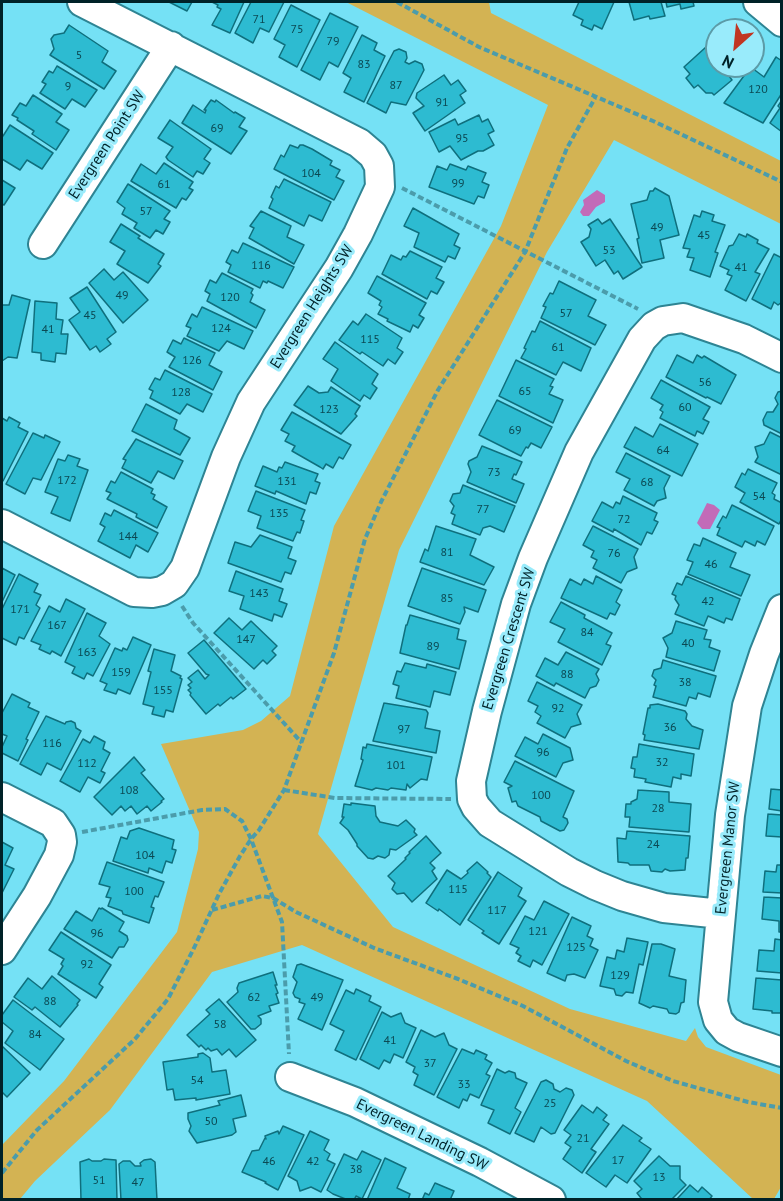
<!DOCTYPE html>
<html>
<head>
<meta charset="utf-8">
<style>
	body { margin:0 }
	#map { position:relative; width:783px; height:1201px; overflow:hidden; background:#75e1f5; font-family:"PT Sans",sans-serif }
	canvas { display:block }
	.frame { position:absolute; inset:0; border:3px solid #002228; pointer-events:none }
	.north { position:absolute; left:705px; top:18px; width:60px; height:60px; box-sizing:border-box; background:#99ebfb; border:2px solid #5c9ba7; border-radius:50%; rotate:207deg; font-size:16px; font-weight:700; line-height:24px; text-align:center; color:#002228 }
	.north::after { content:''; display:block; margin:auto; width:21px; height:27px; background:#c13522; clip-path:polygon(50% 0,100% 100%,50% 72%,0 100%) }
</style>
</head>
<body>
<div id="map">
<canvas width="783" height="1201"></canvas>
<div class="frame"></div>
<div class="north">N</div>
</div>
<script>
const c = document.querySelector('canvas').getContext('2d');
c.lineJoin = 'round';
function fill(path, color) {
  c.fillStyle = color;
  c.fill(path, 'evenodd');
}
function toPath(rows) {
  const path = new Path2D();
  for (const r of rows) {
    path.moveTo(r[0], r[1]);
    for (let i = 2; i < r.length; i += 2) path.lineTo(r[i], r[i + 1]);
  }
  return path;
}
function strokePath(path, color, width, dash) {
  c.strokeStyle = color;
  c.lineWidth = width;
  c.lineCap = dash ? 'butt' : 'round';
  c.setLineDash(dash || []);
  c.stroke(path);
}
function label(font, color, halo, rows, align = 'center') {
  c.font = font + ' "PT Sans",sans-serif';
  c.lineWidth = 6;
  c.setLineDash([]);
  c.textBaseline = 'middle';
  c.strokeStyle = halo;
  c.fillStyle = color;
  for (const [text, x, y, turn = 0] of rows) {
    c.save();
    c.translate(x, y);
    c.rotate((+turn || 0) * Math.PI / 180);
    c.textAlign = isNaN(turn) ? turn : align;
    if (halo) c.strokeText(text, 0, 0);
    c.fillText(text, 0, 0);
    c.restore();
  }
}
const green = toPath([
	[346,2,489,2,491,13,781,161,781,224,614,140,547,252,399,550,318,834,393,927,570,1009,686,1041,695,1028,698,1037,706,1047,781,1075,781,1187,774,1199,753,1199,647,1101,302,945,212,972,110,1110,35,1181,20,1199,2,1199,2,1145,64,1081,177,932,198,849,199,832,161,744,243,730,261,721,290,696,334,526,501,226,548,105]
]);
const water = toPath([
	[597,190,605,195,605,202,596,207,589,216,583,216,580,212,584,205,583,200],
	[707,503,714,505,720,510,710,529,702,529,697,523]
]);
const building = toPath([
	[169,2,192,2,187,11,169,2],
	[212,2,244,2,230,33,212,25,221,9,217,7,218,5,212,2],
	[251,2,284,2,269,32,260,28,253,43,235,33,251,2],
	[579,2,614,2,602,29,594,25,592,30,581,25,583,20,573,15,579,2],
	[629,2,661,2,665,16,650,19,649,16,634,20,629,2],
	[666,2,693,2,694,6,681,9,680,4,667,7,666,2],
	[291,5,320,20,297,67,279,57,285,45,274,39,291,5],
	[330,13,358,27,338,67,329,62,320,80,301,70,330,13],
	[69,25,108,51,102,62,116,71,104,89,50,55,54,49,51,39,54,35,64,33,69,25],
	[362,35,377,43,374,50,385,56,364,102,344,92,351,78,343,73,362,35],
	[717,37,717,66,728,66,726,72,732,80,714,95,712,93,706,93,698,85,694,88,686,78,690,74,684,67,717,37],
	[399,49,406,52,407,58,405,62,409,64,415,61,422,64,424,70,406,105,391,102,386,113,367,103,394,51,399,49],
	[776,57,782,61,782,93,763,123,724,103,749,69,752,68,764,77,776,57],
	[57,66,97,90,85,107,72,99,65,109,40,93,46,84,42,82,49,71,53,73,57,66],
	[444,75,451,85,458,80,466,91,460,95,465,103,425,131,413,113,424,106,416,98,417,93,444,75],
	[33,95,62,114,56,122,69,130,56,150,32,134,34,131,17,120,18,118,12,115,20,103,26,106,33,95],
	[211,100,215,102,216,100,234,113,235,112,245,118,239,127,247,131,231,154,182,123,193,105,205,113,206,110,204,110,211,100],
	[782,100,782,132,770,123,780,108,778,106,782,100],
	[479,115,482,122,488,119,494,131,488,134,494,145,483,151,478,151,461,160,450,146,439,152,429,132,455,119,458,125,479,115],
	[170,120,211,149,204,159,210,163,203,174,197,171,193,177,168,160,166,157,173,147,158,138,170,120],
	[10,125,53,153,42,169,27,160,20,170,2,159,2,135,3,136,10,125],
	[290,145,298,148,300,145,303,145,312,149,332,161,330,165,340,170,336,177,344,181,334,200,274,169,281,155,284,157,290,145],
	[164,163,193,182,189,188,193,190,186,200,182,198,176,208,131,181,141,164,156,174,164,163],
	[450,164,466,170,468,166,486,173,482,182,489,185,484,198,478,196,474,204,429,187,437,166,447,170,450,164],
	[284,179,331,202,322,221,309,215,304,226,269,208,273,199,271,197,276,186,279,188,284,179],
	[2,180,15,188,4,205,2,204,2,180],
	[128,184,170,211,164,219,170,222,163,234,156,230,150,238,134,228,137,223,122,214,125,208,117,202,128,184],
	[655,188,669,196,679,235,660,240,664,258,642,263,637,239,639,238,631,204,647,200,650,191,653,191,655,188],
	[413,208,459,234,454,245,460,248,455,259,448,256,445,262,414,247,419,233,404,226,413,208],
	[261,211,291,226,287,237,304,245,294,264,249,238,254,228,250,226,261,211],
	[702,211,714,215,712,221,725,225,715,252,718,253,710,277,690,270,694,258,687,257,690,249,683,248,694,215,700,217,702,211],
	[598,219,602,224,610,219,642,267,623,279,618,271,614,274,605,260,596,266,581,242,589,237,591,229,588,225,598,219],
	[121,224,140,236,138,238,164,254,158,264,161,266,148,283,117,264,125,251,110,242,121,224],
	[739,234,746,237,747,234,758,240,757,243,769,249,755,272,760,274,746,301,725,290,732,276,727,274,729,270,720,266,729,246,733,245,739,234],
	[243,243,294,267,283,288,268,281,267,283,263,281,260,288,228,272,231,265,226,262,232,250,238,253,243,243],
	[410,251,442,267,436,278,444,282,437,294,431,291,427,299,382,274,391,255,401,260,403,256,406,257,410,251],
	[774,254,782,258,782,302,778,305,774,302,771,309,752,299,774,254],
	[104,269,114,280,123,272,148,300,123,323,89,283,104,269],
	[222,273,253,289,251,293,253,295,250,302,265,310,256,328,207,301,210,294,205,291,210,280,216,283,222,273],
	[377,276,426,303,419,315,424,318,418,328,413,325,410,332,387,321,388,319,378,314,382,307,379,305,381,301,368,293,377,276],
	[559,281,596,300,588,316,606,325,595,345,541,318,546,307,543,306,550,293,553,294,559,281],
	[87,287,116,332,107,339,111,344,100,352,96,346,90,350,69,320,80,312,70,298,87,287],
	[12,295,30,300,17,358,8,357,2,361,2,305,9,305,12,295],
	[35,301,57,303,56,319,63,320,61,334,68,334,66,354,56,353,55,362,41,360,41,353,32,352,35,301],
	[202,307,253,331,244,349,227,341,219,351,187,336,191,328,186,326,192,314,197,317,202,307],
	[366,314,402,338,397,348,403,352,395,364,388,359,383,366,362,352,360,354,339,340,353,321,358,325,366,314],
	[540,321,591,348,581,371,563,362,556,375,521,358,526,349,524,348,532,331,535,332,540,321],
	[184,338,215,353,209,365,222,372,213,390,169,367,175,357,167,352,173,340,181,344,184,338],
	[335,342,378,374,372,384,377,388,370,399,364,395,360,401,331,381,338,369,323,359,335,342],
	[677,355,693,363,697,355,702,358,704,356,736,375,721,404,707,397,706,398,666,377,677,355],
	[516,360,554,379,550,386,553,387,549,394,563,400,553,423,499,396,516,360],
	[165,370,212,394,203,412,187,404,180,414,150,398,153,391,149,389,155,378,160,380,165,370],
	[661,380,710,407,703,419,709,422,703,434,697,431,695,436,660,418,663,412,660,410,663,405,651,398,661,380],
	[308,386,319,393,328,392,331,387,360,406,355,414,357,416,341,434,294,405,308,386],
	[782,391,782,434,764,425,763,420,767,412,773,412,778,404,775,398,778,392,782,391],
	[497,400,552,427,541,448,531,443,528,448,526,447,521,456,479,435,497,400],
	[146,404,177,420,174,429,190,438,180,455,132,431,146,404],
	[292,412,351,445,343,459,339,457,333,468,326,464,323,469,320,467,292,451,295,446,285,441,289,434,281,430,292,412],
	[9,417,20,423,18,427,28,432,3,481,2,480,2,418,7,421,9,417],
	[660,424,698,444,682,476,624,447,635,427,653,437,660,424],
	[770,432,782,438,782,475,755,462,758,457,755,447,764,444,770,432],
	[33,433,44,438,45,435,60,442,41,480,33,478,25,494,6,484,33,433],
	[136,439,183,461,174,479,158,471,151,483,122,468,126,460,123,459,136,439],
	[482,446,522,462,516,475,514,474,512,479,524,484,516,503,467,482,471,472,468,464,469,461,477,457,482,446],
	[626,453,670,476,664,488,666,498,657,501,654,506,624,490,630,479,616,472,626,453],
	[68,455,80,459,77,466,88,470,70,521,51,513,58,497,45,492,58,459,65,461,68,455],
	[285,462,318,474,315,481,320,483,316,494,310,492,306,504,276,491,275,494,255,486,263,466,277,472,279,467,282,468,285,462],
	[748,469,777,483,772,493,775,495,774,499,782,503,782,518,779,524,740,502,745,493,735,487,742,473,745,475,748,469],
	[121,472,153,489,151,493,155,495,153,499,167,507,157,528,136,517,137,514,107,499,111,493,106,491,111,481,115,483,121,472],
	[463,485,515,506,504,532,490,526,483,528,480,535,452,524,455,515,451,513,454,506,450,501,453,494,460,493,463,485],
	[256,491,305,510,301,520,304,521,300,533,297,532,293,541,257,528,261,516,248,511,256,491],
	[623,496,657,513,654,520,658,522,652,534,647,532,641,545,614,529,613,532,592,521,602,502,613,508,616,502,620,504,623,496],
	[732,505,774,526,765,545,757,541,755,546,745,541,742,547,717,535,720,528,717,527,723,516,726,518,732,505],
	[114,510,158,533,148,552,136,545,130,558,98,541,105,527,100,524,105,513,111,516,114,510],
	[436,526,476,539,470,555,494,567,484,585,420,562,425,549,428,551,436,526],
	[593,526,638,549,634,557,637,568,627,572,621,583,593,568,597,560,591,557,594,551,583,545,593,526],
	[260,535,292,547,288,558,296,561,291,574,285,572,281,582,228,563,235,542,251,547,260,535],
	[703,538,736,553,730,567,750,575,741,596,688,574,693,562,687,560,694,544,700,546,703,538],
	[2,568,15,575,2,602,2,568],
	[422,568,486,590,478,612,464,607,465,612,460,624,408,606,422,568],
	[236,571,283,589,279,601,287,604,282,617,274,614,272,621,240,609,244,596,229,591,236,571],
	[19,574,38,584,34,592,41,595,36,605,40,608,24,639,19,637,16,645,2,638,2,609,19,574],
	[596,576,622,590,616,602,620,605,615,615,610,613,607,619,561,598,570,579,581,585,584,579,593,584,596,576],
	[686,576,740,599,732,620,726,618,724,623,708,616,704,626,675,614,679,605,675,599,676,596,672,594,677,583,682,585,686,576],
	[66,599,85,609,61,656,52,651,50,654,39,649,41,645,31,641,49,606,60,612,66,599],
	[561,602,585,615,584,618,612,633,606,644,611,646,602,665,558,642,565,629,550,622,561,602],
	[87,613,106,623,99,636,110,644,93,676,87,673,84,679,72,673,75,667,65,662,87,613],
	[410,615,459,629,457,639,466,641,459,669,400,653,406,625,407,625,410,615],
	[229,618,242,630,251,621,277,646,272,651,276,655,267,664,263,660,254,669,214,633,229,618],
	[676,621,707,630,704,639,711,640,709,647,720,651,714,671,666,657,668,648,663,638,672,633,676,621],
	[133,637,151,645,130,694,118,689,116,694,104,690,107,684,100,681,115,648,122,651,123,648,127,650,133,637],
	[204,640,246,689,233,699,231,697,220,706,218,704,206,714,190,695,191,693,188,690,191,688,188,685,192,682,188,678,198,670,205,679,209,675,206,674,188,653,204,640],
	[154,649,175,655,171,671,181,676,180,678,182,679,173,712,166,710,164,717,152,714,154,707,143,704,151,672,148,671,154,649],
	[566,652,599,669,596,674,599,680,596,686,590,688,585,698,556,683,554,686,536,676,545,658,558,665,566,652],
	[663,660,716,676,710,697,698,693,696,699,689,697,686,706,653,697,656,686,654,685,656,680,652,676,654,670,661,668,663,660],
	[405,663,426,668,427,664,456,672,450,695,434,691,430,707,396,698,399,686,393,684,397,671,401,672,405,663],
	[537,682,582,705,577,714,581,724,571,727,565,738,537,723,541,716,535,712,538,706,528,701,537,682],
	[12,694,30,703,28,707,39,712,26,739,28,740,18,761,2,753,2,747,7,736,2,734,2,713,12,694],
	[384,703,426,710,428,713,425,728,440,731,436,753,373,741,384,703],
	[658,704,685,711,687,714,686,719,692,726,703,730,699,749,644,740,645,735,643,734,648,708,650,708,650,705,658,704],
	[46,716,65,724,66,722,71,721,75,723,76,728,81,731,61,770,47,763,41,775,20,764,46,716],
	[543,734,570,748,573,760,563,763,556,777,515,756,525,737,538,744,543,734],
	[94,736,105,742,103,749,110,753,101,771,105,773,100,783,88,777,80,792,60,781,83,739,90,743,94,736],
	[367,744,432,757,427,780,421,779,410,788,407,784,406,790,391,788,388,790,376,788,372,790,355,786,363,760,361,759,363,747,366,748,367,744],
	[639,744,694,754,691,776,681,774,681,779,673,777,671,787,645,782,646,779,634,777,635,769,631,768,633,757,637,757,639,744],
	[134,757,145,770,141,773,164,799,161,801,162,802,151,811,147,806,137,814,131,806,125,811,121,806,112,815,94,797,134,757],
	[515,761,574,791,563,817,567,819,568,823,564,830,560,831,541,821,540,817,518,806,516,801,512,802,508,788,512,786,504,782,515,761],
	[771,789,782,790,782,811,769,809,771,789],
	[638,790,669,792,669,802,691,804,689,832,629,827,630,817,625,817,626,804,631,804,631,802,637,799,638,790],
	[351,803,375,806,376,816,380,822,398,826,406,820,415,829,414,832,417,835,396,850,390,849,389,855,385,858,378,856,373,859,368,858,357,846,357,844,348,830,340,823,344,817,342,817,344,804,351,805,351,803],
	[768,814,782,815,782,837,766,836,768,814],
	[139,828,174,840,172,849,176,850,172,863,166,861,162,873,149,868,148,873,113,861,121,837,127,839,130,831,139,828],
	[627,831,690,836,688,858,686,858,685,870,670,871,665,869,662,872,651,871,649,865,630,865,628,863,618,862,617,838,626,839,627,831],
	[426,836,441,853,430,863,435,868,432,871,437,879,412,902,404,893,397,894,392,889,395,883,388,876,406,859,405,858,410,853,409,852,426,836],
	[2,842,13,848,5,865,14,869,2,893,2,842],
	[781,856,782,856,782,893,763,892,765,871,776,872,777,865,781,865,781,856],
	[107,862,164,882,158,897,155,896,151,907,154,908,149,923,123,914,122,911,108,906,111,898,106,897,110,887,99,884,107,862],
	[477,862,488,872,487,873,491,877,460,925,439,909,438,911,426,903,447,870,461,879,468,873,467,871,477,862],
	[498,872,522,888,518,896,526,901,499,944,482,933,484,931,468,920,498,872],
	[764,897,782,898,782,932,779,932,779,921,762,919,764,897],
	[544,901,569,914,542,965,533,960,530,967,518,961,521,956,516,953,519,948,510,944,525,916,534,920,544,901],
	[99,908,101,909,102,908,124,922,119,931,127,936,128,940,124,947,119,947,112,958,64,929,76,911,92,921,99,908],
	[572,917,591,926,587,936,593,939,590,946,598,950,585,978,574,974,567,975,565,981,547,973,572,917],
	[61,932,111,965,99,984,103,987,96,998,58,974,63,966,61,964,64,959,49,950,61,932],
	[627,938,648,942,643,965,639,964,633,993,626,992,622,996,616,995,614,989,600,986,607,957,615,959,617,950,624,952,627,938],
	[775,939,782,940,782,973,757,971,759,950,774,951,775,939],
	[652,944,661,944,675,949,669,976,686,980,684,1002,681,1003,679,1012,676,1014,669,1013,667,1009,653,1006,650,1008,639,1003,652,944],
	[301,964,343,980,322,1030,298,1019,305,1004,299,1002,300,999,295,997,293,993,297,982,293,977,297,965,301,964],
	[273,972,277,985,275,985,278,993,276,994,279,1003,269,1006,271,1011,258,1016,261,1019,261,1024,255,1029,251,1029,227,1002,238,992,237,988,239,983,273,972],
	[52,976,80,1000,77,1004,78,1005,60,1027,35,1007,32,1010,14,997,28,978,42,989,52,976],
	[756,978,782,980,782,1013,772,1013,772,1011,753,1009,756,978],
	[356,989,371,996,369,1001,381,1007,356,1060,335,1050,344,1031,330,1024,346,990,354,994,356,989],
	[219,999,256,1040,236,1057,229,1049,222,1055,217,1049,211,1051,208,1048,206,1050,201,1045,199,1047,187,1035,210,1014,206,1010,219,999],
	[13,1000,64,1039,40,1070,5,1043,13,1031,2,1022,2,1015,13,1000],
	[382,1012,391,1017,401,1013,405,1023,416,1028,403,1058,394,1054,390,1063,384,1060,379,1069,360,1059,382,1012],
	[421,1030,435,1037,444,1033,449,1045,457,1049,434,1095,414,1085,418,1075,413,1072,415,1067,406,1062,421,1030],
	[2,1046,30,1073,7,1097,2,1092,2,1046],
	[462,1049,474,1054,476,1050,487,1055,485,1059,492,1063,486,1074,490,1076,479,1098,470,1094,467,1101,463,1099,459,1108,437,1097,462,1049],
	[203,1053,210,1058,212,1072,226,1070,230,1094,196,1100,196,1098,175,1100,173,1089,167,1090,163,1062,198,1057,198,1054,203,1053],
	[497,1069,505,1073,509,1071,515,1073,516,1078,527,1083,515,1108,521,1112,510,1134,488,1123,494,1110,481,1105,497,1069],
	[546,1080,553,1084,554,1089,560,1092,566,1088,572,1090,574,1095,555,1133,551,1134,541,1127,534,1142,515,1133,541,1082,546,1080],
	[241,1095,246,1116,233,1119,236,1132,232,1135,197,1143,189,1131,191,1126,188,1119,188,1113,220,1105,218,1101,241,1095],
	[582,1105,593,1113,597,1107,607,1115,603,1120,609,1124,591,1149,596,1152,582,1173,563,1159,571,1147,565,1143,571,1135,564,1130,582,1105],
	[623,1125,642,1138,639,1141,651,1149,627,1183,615,1175,606,1187,586,1173,623,1125],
	[283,1126,304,1135,278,1190,265,1183,266,1182,242,1172,252,1151,259,1150,265,1138,266,1139,265,1136,278,1131,279,1134,283,1126],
	[310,1131,329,1140,324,1150,330,1154,327,1160,335,1164,321,1192,311,1187,300,1191,297,1181,288,1176,310,1131],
	[362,1151,381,1160,362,1199,356,1196,354,1200,348,1200,333,1194,327,1190,344,1154,357,1160,362,1151],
	[659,1156,670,1166,680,1166,680,1179,686,1185,671,1200,640,1200,641,1198,637,1193,642,1189,634,1181,659,1156],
	[385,1158,406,1168,397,1188,410,1194,408,1200,367,1200,385,1158],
	[89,1159,92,1161,101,1161,104,1159,116,1160,117,1200,81,1200,80,1162,89,1159],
	[151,1159,155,1162,157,1200,121,1200,119,1164,123,1161,130,1161,135,1166,141,1166,140,1163,144,1160,151,1159],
	[435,1183,454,1191,450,1200,422,1200,425,1193,429,1195,435,1183],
	[690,1185,698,1192,702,1187,712,1196,709,1200,676,1200,690,1185]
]);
const path = toPath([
	[397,2,479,47,653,121,782,182],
	[402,188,638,309],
	[182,606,193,623,302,743],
	[284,790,335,798,451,799],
	[82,832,202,810,225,809,242,821,251,839,282,922,289,1054],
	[212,910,262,896,273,898,296,912,374,948,458,979,523,1006,626,1061,673,1081,748,1102,782,1108],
	[2,1173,37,1130,135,1039,168,999,194,948,219,894,240,856,251,839,259,830,284,790,334,653,365,539,381,502,438,390,525,252,567,148,595,98]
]);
const minor = toPath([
	[758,2,782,22],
	[43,244,171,46],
	[2,524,134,592,152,593,162,591,174,584,185,568,226,457,251,402,339,268,358,234,380,187,379,166,373,155,359,143,82,2],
	[782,609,764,654,747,706,730,815,713,1002,718,1020,727,1031,738,1037,782,1052],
	[2,797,53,823,61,835,62,842,59,855,37,896,2,950],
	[721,914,664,908,622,896,595,885,569,872,490,823,476,807,472,799,471,781,487,711,516,604,533,558,579,452,642,339,654,326,663,321,683,318,744,339,782,358],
	[290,1077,355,1102,480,1162,551,1200]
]);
const numberNames = [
	["71",259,20],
	["75",297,30],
	["79",333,42],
	["5",79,56],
	["83",364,65],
	["87",396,86],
	["9",68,87],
	["120",758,90],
	["91",442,103],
	["69",217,129],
	["95",462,139],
	["104",311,174],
	["99",458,184],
	["61",164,185],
	["57",146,212],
	["49",657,228],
	["45",704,236],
	["53",609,251],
	["116",261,266],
	["41",741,268],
	["49",122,296],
	["120",230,298],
	["57",566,314],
	["45",90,316],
	["124",221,329],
	["41",48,330],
	["115",370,340],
	["61",558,348],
	["126",192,361],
	["56",705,383],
	["65",525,392],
	["128",181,393],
	["60",685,408],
	["123",329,410],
	["69",515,431],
	["64",663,451],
	["73",494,473],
	["172",67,481],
	["131",287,482],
	["68",647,483],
	["54",759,497],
	["77",483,510],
	["135",279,514],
	["72",624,520],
	["144",128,537],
	["81",447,553],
	["76",614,554],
	["46",711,565],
	["143",259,594],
	["85",447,599],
	["42",708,602],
	["171",20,610],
	["167",57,626],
	["84",587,633],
	["147",246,640],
	["40",688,644],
	["89",433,647],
	["163",87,653],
	["159",121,673],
	["88",567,675],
	["38",685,683],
	["155",163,691],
	["92",558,709],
	["36",670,728],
	["97",404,730],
	["116",52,744],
	["96",543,753],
	["32",662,763],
	["112",87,764],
	["101",396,766],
	["108",129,791],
	["100",541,796],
	["28",658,809],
	["24",653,845],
	["104",145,856],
	["115",458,890],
	["100",134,892],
	["117",497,911],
	["121",538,932],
	["96",97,934],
	["125",576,948],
	["92",87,965],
	["129",620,976],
	["62",254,998],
	["49",317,998],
	["88",50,1002],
	["58",220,1025],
	["84",35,1035],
	["41",390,1041],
	["37",430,1064],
	["54",197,1081],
	["33",464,1085],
	["25",550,1104],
	["50",211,1122],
	["21",583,1139],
	["17",618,1161],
	["46",269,1162],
	["42",313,1162],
	["38",356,1170],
	["13",659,1178],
	["51",99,1181],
	["47",138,1183]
];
const streetNames = [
	["Evergreen Point SW",107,145,-57],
	["Evergreen Heights SW",312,307,-58],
	["Evergreen Crescent SW",509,639,-73],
	["Evergreen Manor SW",728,848,-84],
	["Evergreen Landing SW",422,1135,26]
];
fill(green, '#d3b353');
fill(water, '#c26bb8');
fill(building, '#2dbbd1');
strokePath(building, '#0f6f7d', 1.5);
strokePath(minor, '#2e8493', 32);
strokePath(path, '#4b9cab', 4, [6, 3]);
strokePath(minor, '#fff', 28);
label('12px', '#0b4852', null, numberNames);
label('15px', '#002228', '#99ebfb', streetNames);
</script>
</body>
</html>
